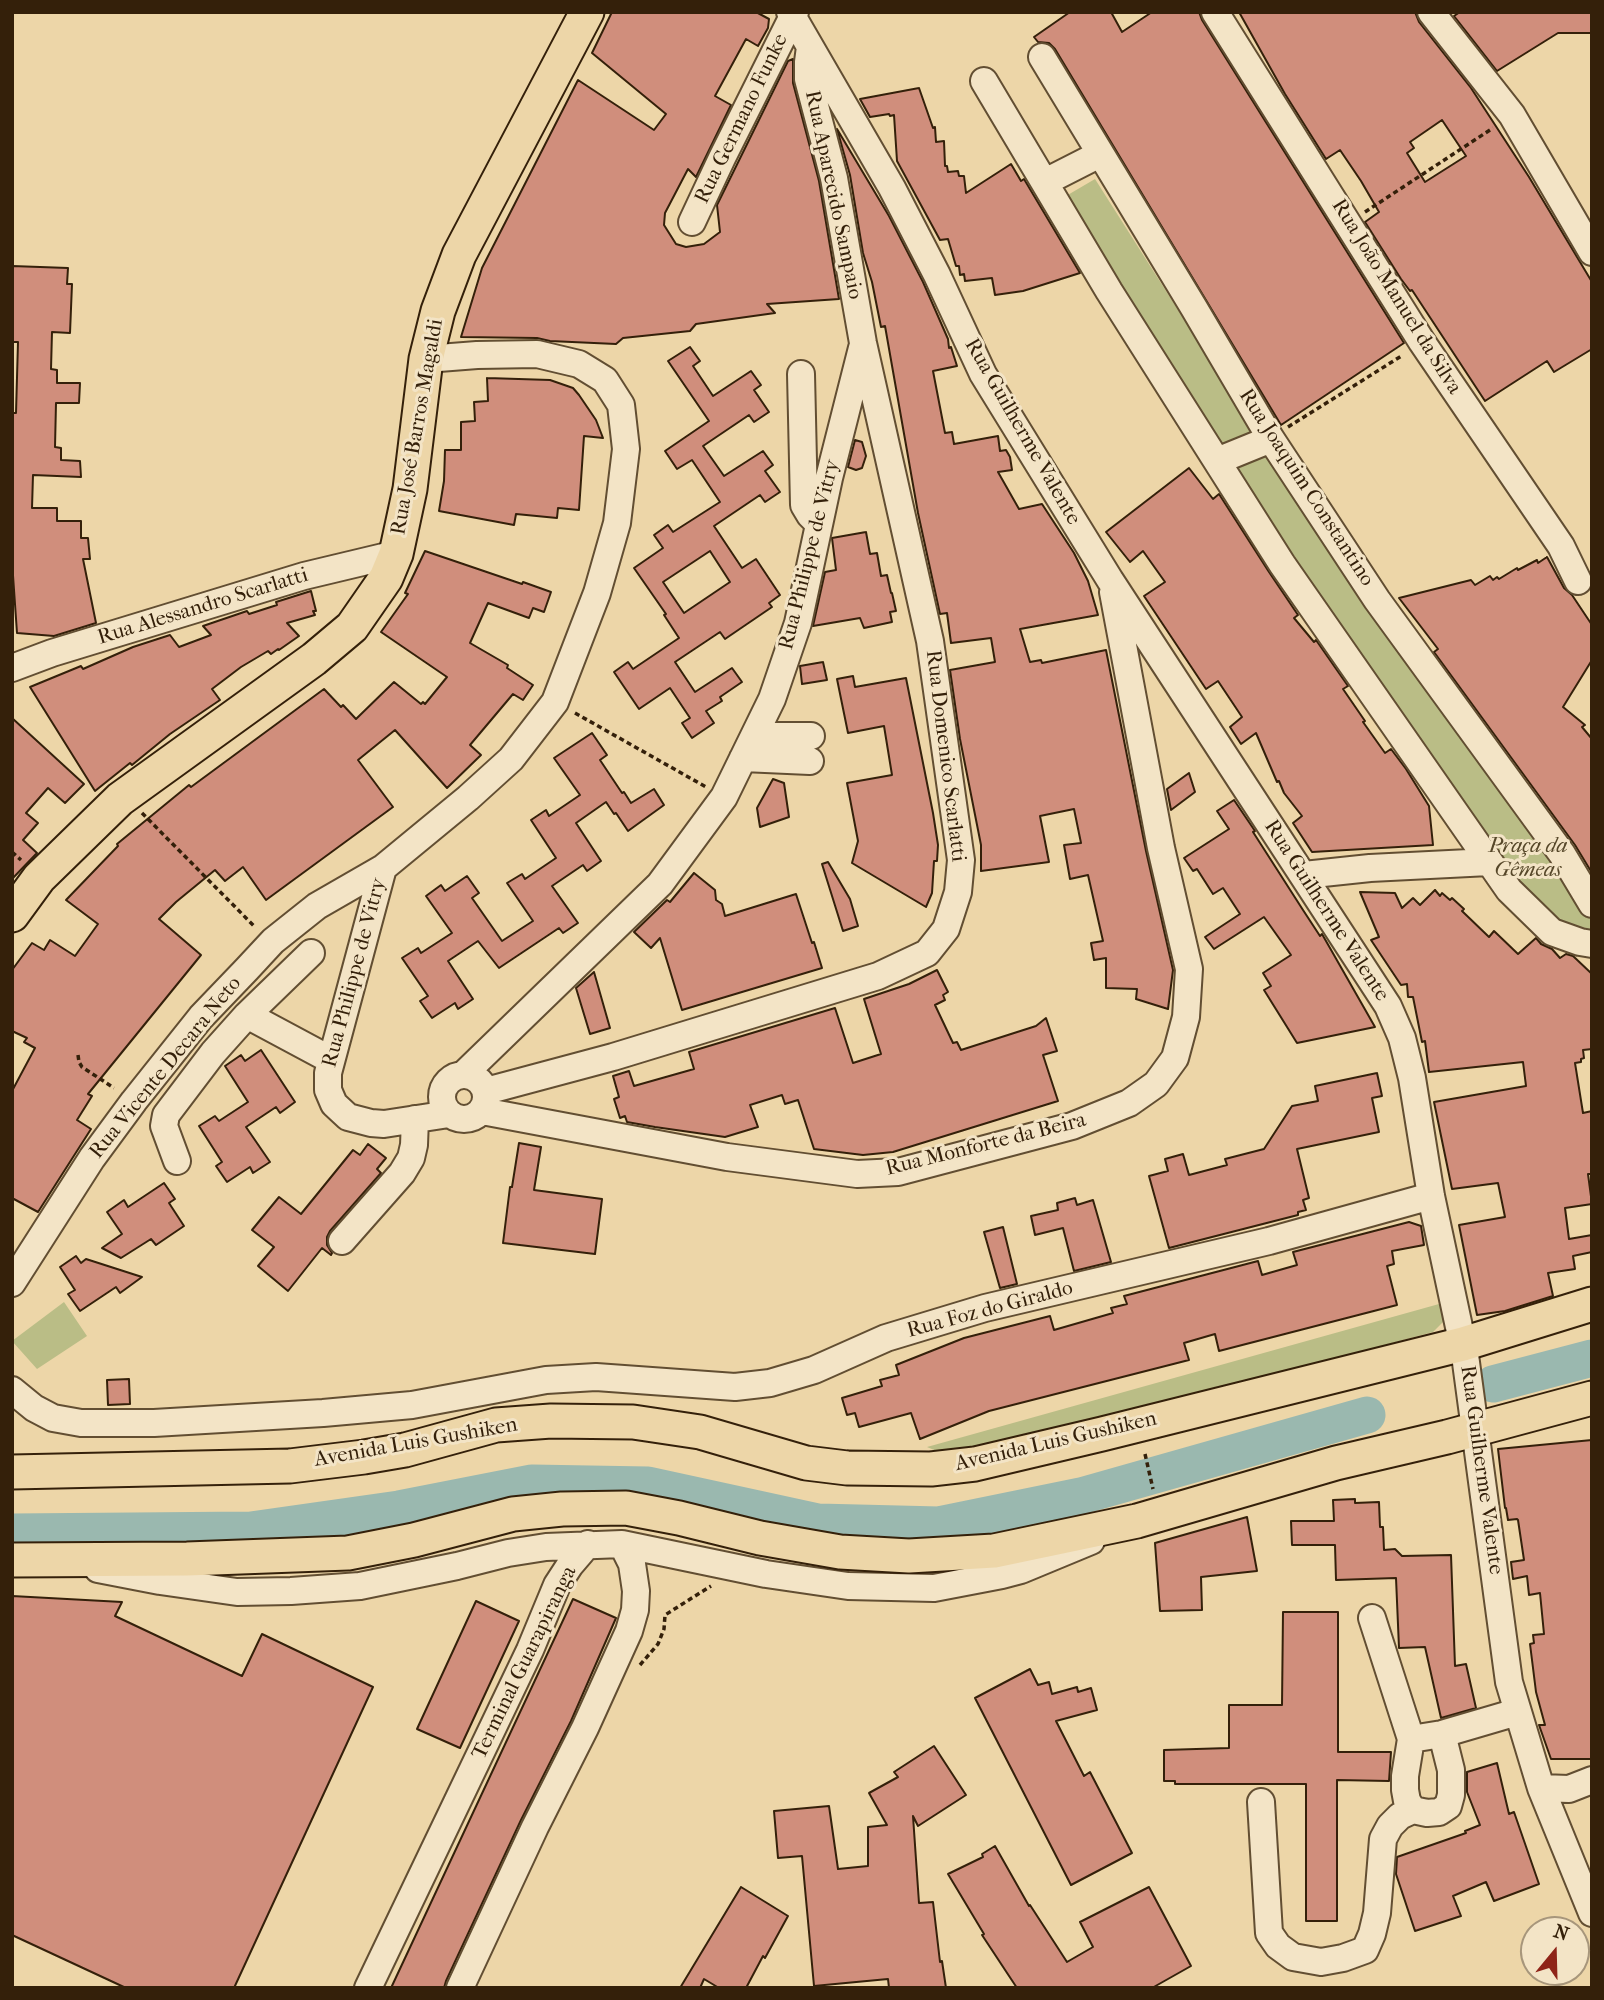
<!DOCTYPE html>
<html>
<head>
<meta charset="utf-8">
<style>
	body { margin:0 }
	#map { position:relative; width:1604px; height:2000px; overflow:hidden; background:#edd6a8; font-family:"IM FELL French Canon",serif }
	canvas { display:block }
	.frame { position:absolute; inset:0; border:14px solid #34200a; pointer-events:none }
	.north { position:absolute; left:1520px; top:1916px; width:70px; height:70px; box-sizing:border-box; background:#f3e4c6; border:2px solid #a7967b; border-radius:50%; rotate:19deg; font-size:19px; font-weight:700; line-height:28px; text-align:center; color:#34200a }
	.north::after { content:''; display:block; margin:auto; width:24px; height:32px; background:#8f2418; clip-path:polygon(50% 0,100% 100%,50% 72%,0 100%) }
</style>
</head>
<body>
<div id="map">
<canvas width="1604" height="2000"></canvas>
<div class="frame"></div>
<div class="north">N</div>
</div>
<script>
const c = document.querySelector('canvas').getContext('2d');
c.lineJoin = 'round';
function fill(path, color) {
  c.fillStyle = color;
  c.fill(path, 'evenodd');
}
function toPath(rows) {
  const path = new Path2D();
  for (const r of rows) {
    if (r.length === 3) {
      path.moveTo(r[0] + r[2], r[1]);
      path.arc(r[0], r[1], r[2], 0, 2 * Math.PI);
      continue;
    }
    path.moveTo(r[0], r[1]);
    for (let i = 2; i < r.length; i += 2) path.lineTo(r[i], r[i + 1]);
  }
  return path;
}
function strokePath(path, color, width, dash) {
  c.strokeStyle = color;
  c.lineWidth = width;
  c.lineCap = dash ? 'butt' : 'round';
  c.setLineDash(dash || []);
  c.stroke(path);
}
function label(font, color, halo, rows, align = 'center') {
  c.font = font + ' "IM FELL French Canon",serif';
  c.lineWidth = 6;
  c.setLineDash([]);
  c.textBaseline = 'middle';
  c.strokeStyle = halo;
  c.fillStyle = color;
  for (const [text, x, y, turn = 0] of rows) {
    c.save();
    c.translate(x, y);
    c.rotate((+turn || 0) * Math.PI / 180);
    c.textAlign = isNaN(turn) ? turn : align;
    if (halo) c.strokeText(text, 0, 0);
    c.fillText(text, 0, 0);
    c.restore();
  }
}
const green = toPath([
	[1095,179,1180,313,1254,434,1220,448,1066,196],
	[1272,452,1551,850,1592,920,1592,937,1552,925,1519,888,1233,471],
	[64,1302,87,1336,37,1369,12,1341],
	[1439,1304,1444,1321,1433,1332,1025,1442,939,1452,927,1447]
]);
const river = toPath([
	[1493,1384,1592,1358],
	[12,1532,251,1530,399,1509,532,1483,648,1485,818,1522,939,1525,1081,1496,1367,1415]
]);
const building = toPath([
	[612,12,756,12,769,19,768,28,758,46,746,39,715,96,731,105,696,177,688,169,665,213,664,225,676,244,686,247,704,244,720,232,717,205,788,61,793,59,793,83,819,181,839,299,767,304,775,313,696,324,690,331,623,338,616,344,550,341,537,338,461,337,482,268,578,80,654,130,666,114,592,53,612,12],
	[1070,12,1111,12,1122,32,1152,12,1199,12,1202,20,1404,343,1281,425,1055,49,1049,43,1038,42,1034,37,1070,12],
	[1239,12,1415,12,1419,22,1471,88,1529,177,1592,282,1592,349,1554,372,1547,361,1485,401,1412,290,1410,291,1401,279,1365,222,1379,212,1361,181,1340,150,1326,159,1285,94,1239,12],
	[1442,120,1466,156,1425,182,1407,153,1414,148,1410,142,1442,120],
	[1460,12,1592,12,1592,33,1558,33,1497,71,1454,16,1460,12],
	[919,88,933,128,935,127,936,142,944,141,945,166,947,166,948,172,958,171,959,176,964,176,966,193,1011,164,1021,181,1024,179,1080,273,1023,291,995,295,992,278,965,281,964,274,960,275,959,266,956,266,948,239,940,240,897,161,894,115,890,116,889,114,870,117,860,99,919,88],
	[837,129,889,216,923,282,948,339,949,348,951,347,957,366,933,371,945,433,952,432,954,444,998,436,1000,451,1006,450,1010,457,1012,470,998,472,1019,509,1042,504,1074,553,1088,581,1098,615,1020,629,1030,662,1041,660,1042,663,1106,650,1146,851,1173,970,1168,1009,1136,999,1137,989,1106,988,1106,958,1094,960,1091,943,1103,941,1088,875,1070,879,1064,845,1081,843,1074,809,1040,816,1049,862,981,871,981,845,960,739,950,670,995,662,991,638,951,643,947,613,940,614,918,513,885,326,881,327,872,282,863,253,850,175,837,129],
	[12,266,68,268,67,284,72,284,70,333,52,332,51,369,57,370,57,383,80,383,79,403,56,403,55,447,61,448,61,460,80,461,81,477,33,475,32,508,57,508,57,521,81,521,81,538,88,538,90,559,83,559,96,623,54,636,17,633,12,561,12,413,16,413,18,342,12,342,12,266],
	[690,347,700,361,693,366,713,396,751,371,761,385,754,390,769,412,754,422,749,415,703,446,724,476,763,451,773,465,765,471,780,492,765,502,760,495,714,526,742,568,756,559,780,595,769,603,772,607,725,639,720,632,675,662,695,692,732,668,742,682,720,697,722,701,706,711,714,723,692,738,682,723,690,718,670,688,639,709,614,672,628,662,633,669,679,638,664,615,666,614,634,568,663,548,654,535,668,525,673,532,720,502,692,460,677,469,665,451,709,421,668,361,690,347],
	[710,551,730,582,684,613,663,582,710,551],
	[487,378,550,380,573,388,579,395,596,420,603,438,584,436,579,510,558,508,557,518,516,514,514,525,439,511,444,481,445,450,461,450,461,422,475,421,474,402,488,401,487,378],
	[855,440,862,442,866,456,862,468,856,470,848,467,855,440],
	[1189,468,1213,499,1219,494,1269,572,1298,615,1294,618,1314,642,1316,640,1348,686,1343,689,1365,721,1363,722,1385,753,1391,749,1406,769,1429,806,1433,845,1312,852,1293,823,1302,816,1284,793,1279,781,1277,782,1256,733,1241,744,1230,727,1242,717,1218,681,1206,689,1144,596,1165,582,1143,551,1130,562,1106,532,1189,468],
	[866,532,870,554,877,553,881,576,887,575,891,593,892,593,896,611,890,612,892,622,864,628,860,618,813,626,825,572,836,570,832,538,866,532],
	[425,551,522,584,523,582,551,592,544,612,533,608,529,618,488,603,470,643,508,665,507,668,533,685,523,700,513,694,470,745,481,755,447,788,395,730,358,760,393,807,266,900,243,867,225,881,215,870,176,902,159,919,201,955,88,1094,92,1096,77,1120,91,1129,38,1212,12,1198,12,1091,35,1048,24,1042,27,1038,12,1031,12,970,32,943,44,950,50,940,75,956,98,924,66,900,118,846,117,844,189,785,191,787,324,689,341,707,343,705,356,719,394,682,421,704,423,702,425,704,447,677,381,632,408,594,405,593,425,551],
	[1547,557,1564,588,1572,595,1592,625,1592,660,1563,707,1585,725,1582,727,1592,739,1592,873,1575,845,1434,652,1438,649,1399,598,1471,580,1475,585,1490,576,1493,580,1497,577,1499,579,1517,568,1518,570,1537,560,1538,563,1547,557],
	[311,591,316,611,313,611,315,615,287,623,299,636,279,650,278,649,271,654,268,651,241,667,212,689,220,700,170,734,132,765,130,763,95,791,30,687,81,666,83,669,133,647,170,635,179,647,211,635,203,626,247,611,249,614,277,605,276,602,311,591],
	[823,662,827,680,802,684,800,666,823,662],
	[853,676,855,687,906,678,933,813,938,845,937,861,934,861,932,893,926,907,852,863,858,841,847,783,892,775,884,726,848,733,837,679,853,676],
	[12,718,84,784,65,803,48,788,26,813,38,823,23,840,37,853,12,879,12,718],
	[592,733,607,755,600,760,622,793,624,792,631,803,654,789,664,805,628,831,616,813,614,814,606,802,576,823,601,861,587,871,583,865,552,886,578,923,563,933,559,928,499,968,478,941,448,961,473,999,458,1009,455,1003,432,1018,420,1001,428,996,402,958,418,948,421,953,452,933,426,896,441,885,445,891,467,876,479,893,472,898,502,941,533,921,507,883,522,874,525,879,556,858,531,820,546,810,549,816,580,795,554,758,592,733],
	[1189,773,1195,792,1171,810,1167,789,1189,773],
	[773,779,784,783,789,817,760,827,757,808,773,779],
	[1234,800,1255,831,1253,832,1303,910,1320,936,1322,934,1375,1027,1297,1043,1264,990,1271,986,1263,973,1291,955,1264,917,1214,949,1205,937,1240,914,1223,888,1213,894,1197,869,1193,871,1184,858,1229,829,1217,811,1234,800],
	[828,862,850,899,858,926,843,931,822,864,828,862],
	[694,873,715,890,716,900,722,904,725,916,796,894,812,943,814,942,822,968,682,1010,660,938,651,948,634,932,667,900,670,902,694,873],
	[1435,890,1440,896,1442,893,1450,900,1452,898,1464,909,1462,911,1489,937,1494,931,1518,954,1536,938,1541,944,1552,949,1560,958,1566,954,1573,956,1592,974,1592,1049,1583,1050,1584,1058,1581,1059,1581,1062,1575,1063,1583,1113,1592,1111,1592,1174,1588,1174,1592,1204,1565,1208,1569,1239,1592,1235,1592,1252,1573,1256,1575,1269,1548,1273,1553,1296,1505,1311,1477,1315,1459,1225,1505,1217,1498,1183,1452,1189,1434,1102,1526,1086,1523,1062,1429,1072,1425,1041,1422,1042,1413,997,1408,997,1407,984,1401,985,1371,940,1379,937,1360,892,1395,893,1402,908,1413,898,1420,905,1435,890],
	[937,970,948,992,943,995,945,1000,935,1005,953,1043,957,1042,961,1050,1036,1026,1046,1018,1057,1051,1043,1055,1058,1101,893,1152,863,1155,814,1149,798,1100,785,1104,782,1095,750,1105,758,1127,725,1137,655,1127,627,1122,625,1116,620,1118,614,1099,619,1097,613,1076,629,1071,634,1086,694,1069,689,1052,835,1008,853,1063,881,1054,864,999,909,984,937,970],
	[594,972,610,1028,590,1034,576,988,594,972],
	[261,1050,295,1102,280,1113,276,1107,246,1127,270,1162,253,1173,250,1167,227,1182,216,1166,222,1162,199,1126,215,1116,219,1121,248,1102,225,1066,241,1055,245,1061,261,1050],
	[1377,1073,1382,1096,1372,1098,1379,1132,1297,1149,1309,1198,1303,1200,1306,1210,1298,1212,1298,1215,1169,1248,1149,1176,1168,1171,1165,1159,1183,1154,1189,1175,1227,1165,1225,1159,1264,1149,1292,1106,1318,1101,1315,1086,1377,1073],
	[519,1143,541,1147,534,1190,602,1199,595,1254,503,1243,510,1187,512,1187,519,1143],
	[368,1144,386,1158,377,1169,381,1173,330,1231,327,1237,327,1245,332,1253,331,1255,322,1248,288,1291,258,1266,274,1247,252,1230,279,1197,301,1214,353,1150,360,1155,368,1144],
	[164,1183,175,1199,169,1203,184,1226,156,1245,151,1239,121,1258,102,1248,122,1234,107,1212,124,1200,128,1207,164,1183],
	[1075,1198,1077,1205,1093,1200,1111,1262,1074,1271,1063,1228,1035,1235,1031,1216,1058,1210,1057,1203,1075,1198],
	[1409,1222,1421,1226,1424,1245,1392,1251,1394,1264,1387,1266,1397,1305,1219,1351,1215,1334,1184,1343,1189,1360,989,1411,920,1439,911,1413,859,1427,855,1413,847,1415,842,1398,882,1386,880,1380,899,1375,896,1365,964,1338,1050,1316,1054,1330,1113,1313,1111,1308,1127,1304,1124,1296,1258,1261,1262,1275,1297,1265,1293,1252,1409,1222],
	[1003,1227,1017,1284,1000,1288,984,1232,1003,1227],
	[76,1256,81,1263,86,1259,142,1277,120,1293,116,1287,80,1311,68,1294,75,1290,60,1267,76,1256],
	[129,1379,130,1404,108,1405,107,1380,129,1379],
	[1592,1440,1592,1759,1551,1759,1539,1725,1545,1725,1536,1692,1530,1644,1534,1643,1533,1635,1544,1634,1540,1593,1529,1595,1527,1576,1513,1579,1511,1562,1524,1560,1518,1520,1517,1519,1508,1520,1506,1508,1505,1508,1498,1449,1592,1440],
	[1355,1499,1355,1503,1379,1502,1380,1527,1383,1527,1384,1550,1395,1549,1402,1556,1451,1555,1455,1666,1466,1664,1476,1708,1441,1718,1425,1647,1399,1648,1396,1578,1336,1580,1335,1545,1292,1545,1291,1521,1334,1521,1333,1500,1355,1499],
	[1247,1517,1257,1571,1201,1577,1202,1610,1160,1611,1155,1543,1247,1517],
	[12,1596,122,1602,115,1616,242,1676,262,1634,373,1687,234,1988,126,1988,12,1935,12,1596],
	[573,1599,616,1618,571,1721,521,1820,446,1981,444,1988,391,1988,573,1599],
	[476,1601,519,1621,460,1748,417,1729,476,1601],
	[1283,1612,1338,1612,1338,1752,1391,1752,1389,1781,1337,1780,1337,1921,1306,1921,1306,1784,1175,1784,1175,1781,1164,1781,1164,1750,1229,1748,1229,1705,1282,1705,1283,1612],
	[1030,1669,1038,1685,1049,1682,1052,1694,1077,1687,1078,1692,1091,1688,1097,1710,1056,1721,1084,1776,1090,1772,1132,1853,1071,1885,975,1698,1030,1669],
	[934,1746,966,1795,918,1826,913,1816,919,1903,933,1902,940,1962,942,1961,946,1988,889,1988,888,1979,814,1986,802,1856,778,1858,774,1811,829,1806,838,1869,868,1866,868,1827,887,1825,869,1793,898,1777,894,1772,934,1746],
	[1497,1763,1509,1814,1514,1812,1539,1884,1494,1901,1486,1882,1453,1896,1461,1916,1415,1931,1396,1874,1397,1857,1466,1833,1465,1831,1480,1825,1467,1792,1467,1772,1497,1763],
	[995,1846,1029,1906,1030,1905,1067,1962,1093,1947,1080,1922,1149,1887,1191,1966,1152,1988,1017,1988,982,1935,984,1934,948,1874,983,1857,982,1854,995,1846],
	[741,1887,788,1916,765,1958,763,1956,746,1988,719,1988,704,1979,700,1988,680,1988,741,1887]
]);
const path = toPath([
	[1365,212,1493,128],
	[1288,427,1403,355],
	[575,713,706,787],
	[142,813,255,927],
	[12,852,21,860],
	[78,1055,79,1062,82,1067,114,1088],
	[1145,1454,1153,1489],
	[640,1665,658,1644,664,1629,665,1615,711,1586]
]);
const minor = toPath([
	[790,12,892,188,937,275,983,374,1110,580,1388,1006,1402,1038,1412,1078,1431,1196,1465,1355,1509,1682,1541,1788,1592,1913],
	[1215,12,1422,342,1561,546,1578,581],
	[1431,12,1512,115,1592,252],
	[1042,57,1194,308,1271,439,1377,600,1562,854,1592,904],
	[984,81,1109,291,1282,564,1509,890,1552,932,1580,942,1592,944],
	[1045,182,1100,154],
	[692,222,722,158,795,12],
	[801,374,804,505,810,515,819,524],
	[1217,461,1271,439],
	[12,668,52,653,304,576,396,554],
	[754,736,811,736],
	[743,758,810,761],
	[383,868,328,1073,328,1090,334,1104,348,1117,371,1123,384,1124,449,1114],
	[1304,875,1370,868,1489,862],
	[247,1015,311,953],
	[464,1074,660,884,724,797,772,699,798,623,829,478,862,348],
	[464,1097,22],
	[486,1091,613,1057,878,976,927,953,946,929,958,892,961,860,930,641,863,343,834,178,808,79,808,62,810,47],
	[482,1111,727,1157,857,1174,898,1172,1072,1126,1129,1103,1156,1084,1175,1058,1186,1017,1189,969,1161,848,1113,592],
	[177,1161,164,1126,166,1115,213,1053,247,1015,331,1060],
	[342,1241,402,1173,411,1158,414,1145,415,1119],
	[12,1283,92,1158,134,1101,201,1017,247,969,273,941,317,906,383,868,468,798,511,759,555,702,597,593,617,523,626,449,621,405,605,380,579,364,537,354,477,355,426,359],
	[12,1390,34,1408,53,1418,81,1423,154,1423,323,1413,412,1405,546,1380,596,1377,735,1387,770,1383,814,1370,886,1338,985,1308,1269,1241,1431,1196],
	[98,1569,160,1581,237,1592,291,1591,360,1586,457,1566,508,1553,546,1547,622,1544,766,1574,848,1586,934,1588,1002,1575,1021,1570,1091,1541],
	[1372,1618,1411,1739],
	[1541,1788,1569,1789,1592,1780],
	[1261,1802,1269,1933,1278,1946,1293,1957,1321,1962,1343,1958,1365,1950,1372,1934,1377,1913,1383,1839,1390,1826,1400,1816,1413,1810,1427,1813,1439,1812,1448,1806,1451,1795,1451,1770,1442,1734],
	[1413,1810,1407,1801,1405,1790,1405,1776,1411,1739,1442,1734,1517,1712],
	[368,1988,530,1650,557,1585,570,1565,588,1544],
	[460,1988,535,1827,585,1728,629,1631,635,1610,636,1591,632,1564,622,1544]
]);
const major = toPath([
	[12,915,39,878,120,799,314,659,352,627,386,578,396,554,410,489,426,359,438,311,459,255,587,12],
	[12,1472,290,1466,364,1457,405,1450,496,1425,551,1421,633,1422,700,1432,806,1463,847,1468,931,1469,975,1464,1102,1434,1463,1344,1592,1304],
	[12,1560,187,1559,348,1553,414,1540,513,1514,562,1509,626,1508,679,1518,760,1538,840,1552,909,1556,994,1551,1137,1521,1336,1463,1447,1437,1592,1398]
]);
const streetNames = [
	["Rua Germano Funke",742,119,-64],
	["Rua Aparecido Sampaio",833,195,78],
	["Rua João Manuel da Silva",1396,297,58],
	["Rua José Barros Magaldi",418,427,-80],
	["Rua Guilherme Valente",1022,432,60],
	["Rua Joaquim Constantino",1306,488,57],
	["Rua Philippe de Vitry",810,555,-76],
	["Rua Alessandro Scarlatti",203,607,-17],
	["Rua Domenico Scarlatti",945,756,83],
	["Rua Guilherme Valente",1326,911,57],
	["Rua Philippe de Vitry",355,973,-75],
	["Rua Vicente Decara Neto",166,1068,-51],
	["Rua Monforte da Beira",986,1145,-14],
	["Rua Foz do Giraldo",990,1310,-15],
	["Avenida Luis Gushiken",1056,1442,-13],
	["Avenida Luis Gushiken",416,1443,-10],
	["Rua Guilherme Valente",1481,1470,82],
	["Terminal Guarapiranga",525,1663,-64]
];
const parkNames = [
	["Praça da",1528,847],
	["Gêmeas",1528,871]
];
fill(green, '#babd86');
strokePath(river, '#9ab8af', 37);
fill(building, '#d08e7c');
strokePath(building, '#34200a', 2);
strokePath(minor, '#624e32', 30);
strokePath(major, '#34200a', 37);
strokePath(path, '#34200a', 3.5, [5, 3.5]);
strokePath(minor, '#f3e4c6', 26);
strokePath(major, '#edd6a8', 33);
label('21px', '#34200a', '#f3e4c6', streetNames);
label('italic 21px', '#564729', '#f3e4c6', parkNames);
</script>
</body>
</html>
